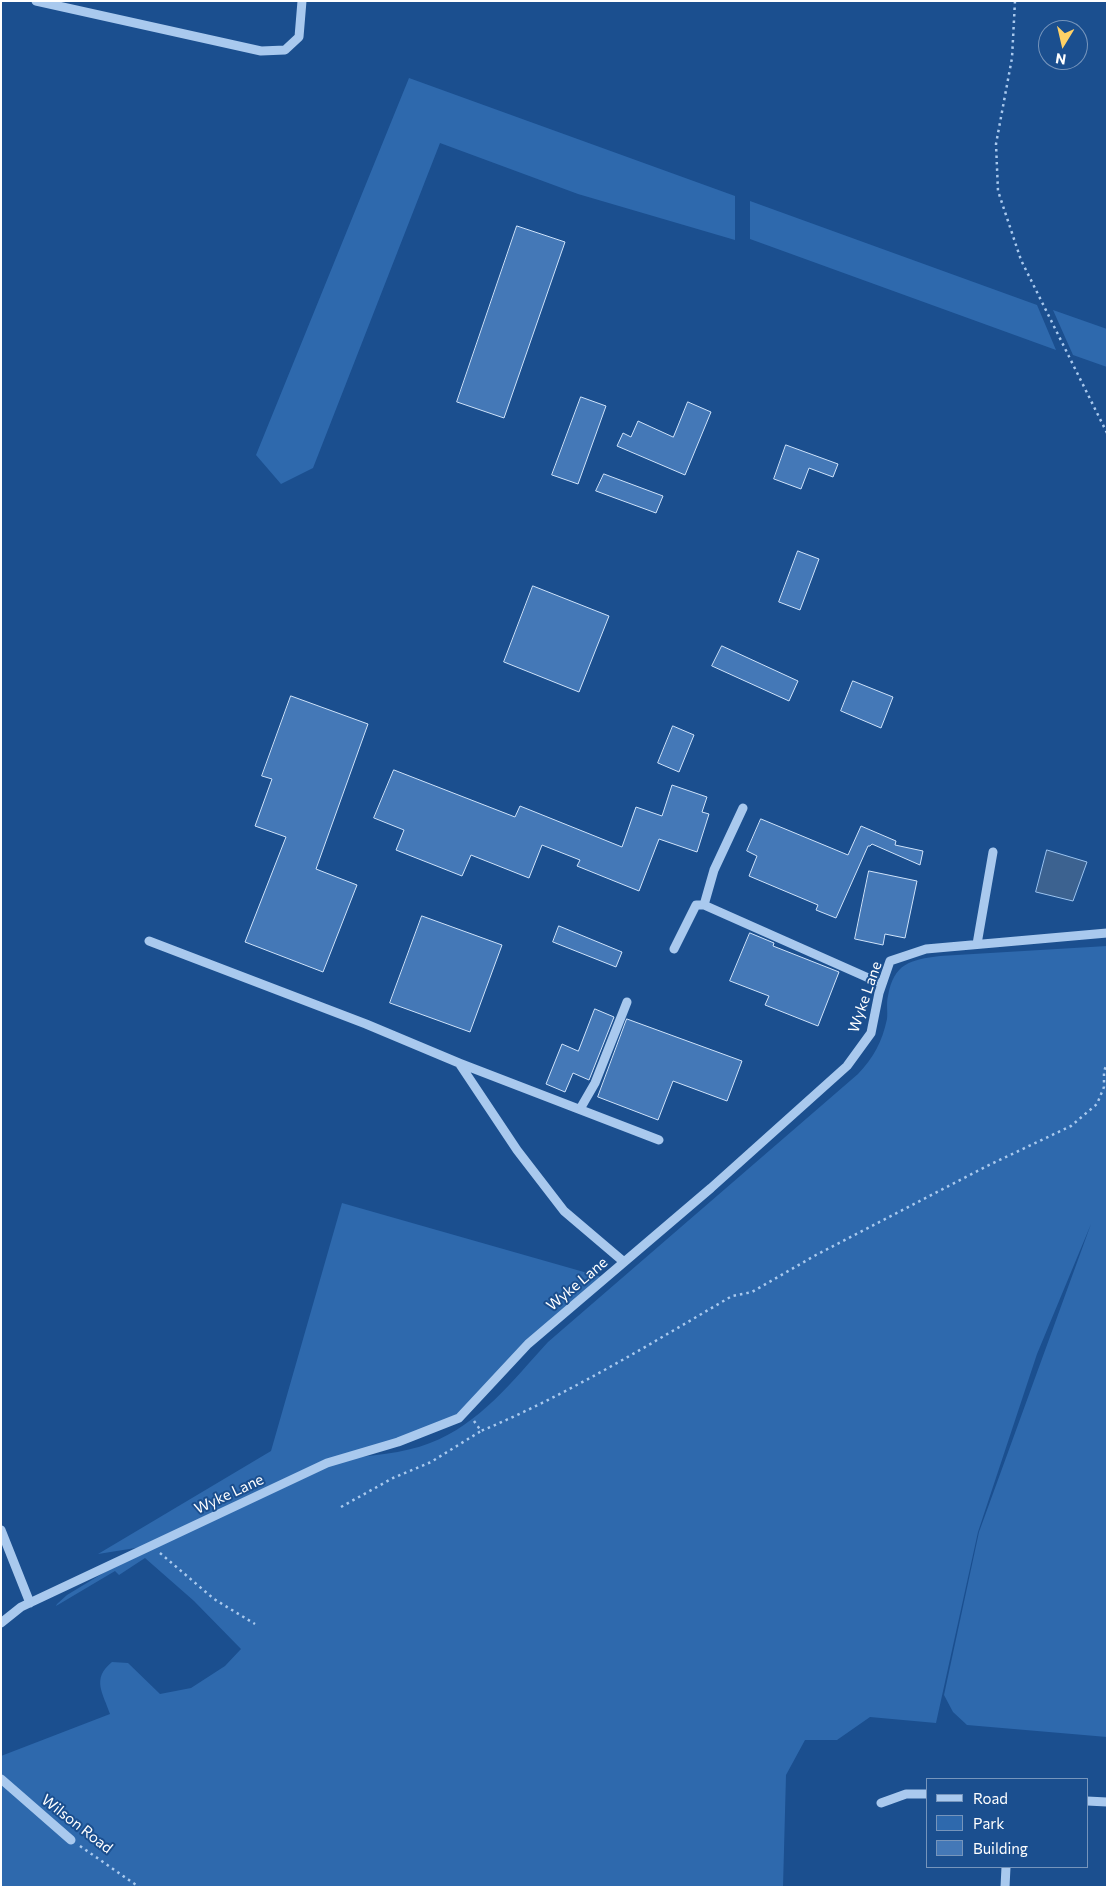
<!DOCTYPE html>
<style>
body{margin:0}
#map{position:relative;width:1108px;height:1888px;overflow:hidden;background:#1b4f8f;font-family:Commissioner,sans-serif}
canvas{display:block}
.frame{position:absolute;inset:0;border:2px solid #fff;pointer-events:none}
.legend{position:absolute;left:926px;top:1778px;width:162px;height:90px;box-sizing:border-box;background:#1b4f8f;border:1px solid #7695bc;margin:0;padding:6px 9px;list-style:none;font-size:15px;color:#fff}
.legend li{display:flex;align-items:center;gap:10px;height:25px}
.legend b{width:25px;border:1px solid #7695bc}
.north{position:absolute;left:1038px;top:20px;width:50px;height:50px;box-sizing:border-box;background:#1b4f8f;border:1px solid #7695bc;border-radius:50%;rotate:189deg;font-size:14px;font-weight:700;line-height:20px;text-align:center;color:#fff}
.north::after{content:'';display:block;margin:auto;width:18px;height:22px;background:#ffd166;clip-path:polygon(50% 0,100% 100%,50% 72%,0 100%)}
</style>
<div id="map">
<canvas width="1108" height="1888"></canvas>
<div class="frame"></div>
<ul class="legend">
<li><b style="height:6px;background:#a9c9ee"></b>Road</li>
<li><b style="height:14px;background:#2e69ad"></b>Park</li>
<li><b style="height:14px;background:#4478b7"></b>Building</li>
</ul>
<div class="north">N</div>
</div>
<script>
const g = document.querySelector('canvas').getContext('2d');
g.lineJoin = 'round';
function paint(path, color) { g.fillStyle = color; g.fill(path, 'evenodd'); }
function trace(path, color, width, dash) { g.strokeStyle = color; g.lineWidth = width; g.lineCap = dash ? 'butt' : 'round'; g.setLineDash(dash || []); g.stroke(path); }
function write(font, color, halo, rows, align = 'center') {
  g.font = font + ' Commissioner,sans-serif'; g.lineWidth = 4; g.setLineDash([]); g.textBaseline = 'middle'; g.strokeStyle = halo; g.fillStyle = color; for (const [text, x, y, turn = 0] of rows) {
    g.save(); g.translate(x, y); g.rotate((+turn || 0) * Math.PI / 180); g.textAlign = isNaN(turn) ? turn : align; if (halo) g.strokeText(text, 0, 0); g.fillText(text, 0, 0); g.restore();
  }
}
paint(new Path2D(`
 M409,78L735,196V240L578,194L440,143L313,468L281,484L256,455Z
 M750,201L1037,305L1056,350L750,239Z
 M1053,310L1107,329V367L1073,355Z
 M1107,946V1737L967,1725L953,1712L944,1695L979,1532L1091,1224L1037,1354L978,1532L936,1723L870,1717L837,1740H805L786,1775L783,1887H1V1756L110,1714C103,1693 91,1679 112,1662L128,1663L160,1694L191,1688L225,1666L241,1649L194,1601L145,1558L119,1575L115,1571L56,1606L57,1604L67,1595L148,1546L98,1554L271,1451L342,1203L605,1278L528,1344L459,1418L340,1460C370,1455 403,1454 430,1443C480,1424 513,1380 548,1342L858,1074C874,1057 882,1042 887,1019C888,1012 886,1004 888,996C894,963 910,960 940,956Z`), '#2e69ad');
const water = new Path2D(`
 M1047,850L1087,862L1073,901L1036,892Z`);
paint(water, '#3c6290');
trace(water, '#9cc4f0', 1);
const building = new Path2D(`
 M517,226L565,242L504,418L457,402Z
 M581,397L606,406L578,484L552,475Z
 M688,402L711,412L685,475L617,446L623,433L631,437L638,421L673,437Z
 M786,445L838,464L833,477L809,468L801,489L774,479Z
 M604,474L663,496L656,513L596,491Z
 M798,551L819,559L800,610L779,602Z
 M533,586L609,616L579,692L504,662Z
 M722,646L798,681L789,701L712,666Z
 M853,681L893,697L881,728L841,711Z
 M291,696L368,724L316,869L357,885L323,972L245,942L286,837L255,826L272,779L262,776Z
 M673,726L694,735L679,772L658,763Z
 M394,770L515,817L520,806L622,847L636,807L662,816L672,785L707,797L702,812L709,814L697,852L659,839L639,891L577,866L580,860L542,845L529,878L471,855L462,876L396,850L404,830L374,818Z
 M761,819L848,855L861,826L896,841L895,845L923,851L920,865L872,844L870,846H868L836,918L816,910L818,905L749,876L757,856L747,851Z
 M869,871L917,881L905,938L885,934L883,945L855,939Z
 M422,916L502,945L470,1032L390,1003Z
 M559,926L622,952L616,967L553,942Z
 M750,933L774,943L773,946L839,972L818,1026L765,1005L769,996L730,981Z
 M595,1009L614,1017L589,1080L573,1073L565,1092L546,1084L562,1044L578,1051Z
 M627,1019L742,1061L727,1101L673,1081L658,1120L598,1097Z`);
paint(building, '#4478b7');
trace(building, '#cfe3fa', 1);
trace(new Path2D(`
 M1015,1L1012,58L996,144L998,191L1021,260L1107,433
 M474,1421L481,1431C569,1394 650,1344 732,1296L752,1292L816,1255L987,1166L1071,1126L1097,1104L1104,1087V1071L1107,1064
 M341,1507L393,1478L431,1462L481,1431
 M160,1553L214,1599L255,1624
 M80,1846L139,1887`), '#a9c9ee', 2.5, [2.5, 4]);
trace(new Path2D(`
 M36,1L261,51L285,50L299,37L302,1
 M704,905L714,870L743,808
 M149,941L366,1024L459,1063L517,1150L564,1211L624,1262
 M977,944L993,852
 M674,949L696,905H704L882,984
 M459,1063L659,1140
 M580,1109L595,1083L627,1002
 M1,1530L30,1603
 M1,1623L21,1607L327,1463L398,1442L459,1418L528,1344L711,1188L847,1066L871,1033L879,993L890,961L926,949L1107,933
 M1,1779L71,1840
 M1087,1801L1107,1802
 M881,1803L906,1794H927
 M1005,1887L1006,1867`), '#a9c9ee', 9);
write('15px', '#fff', '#1b4f8f', [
 ["Wyke Lane",865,997,-71],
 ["Wyke Lane",577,1284,-40],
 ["Wyke Lane",229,1494,-25],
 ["Wilson Road",77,1824,38]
]);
</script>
